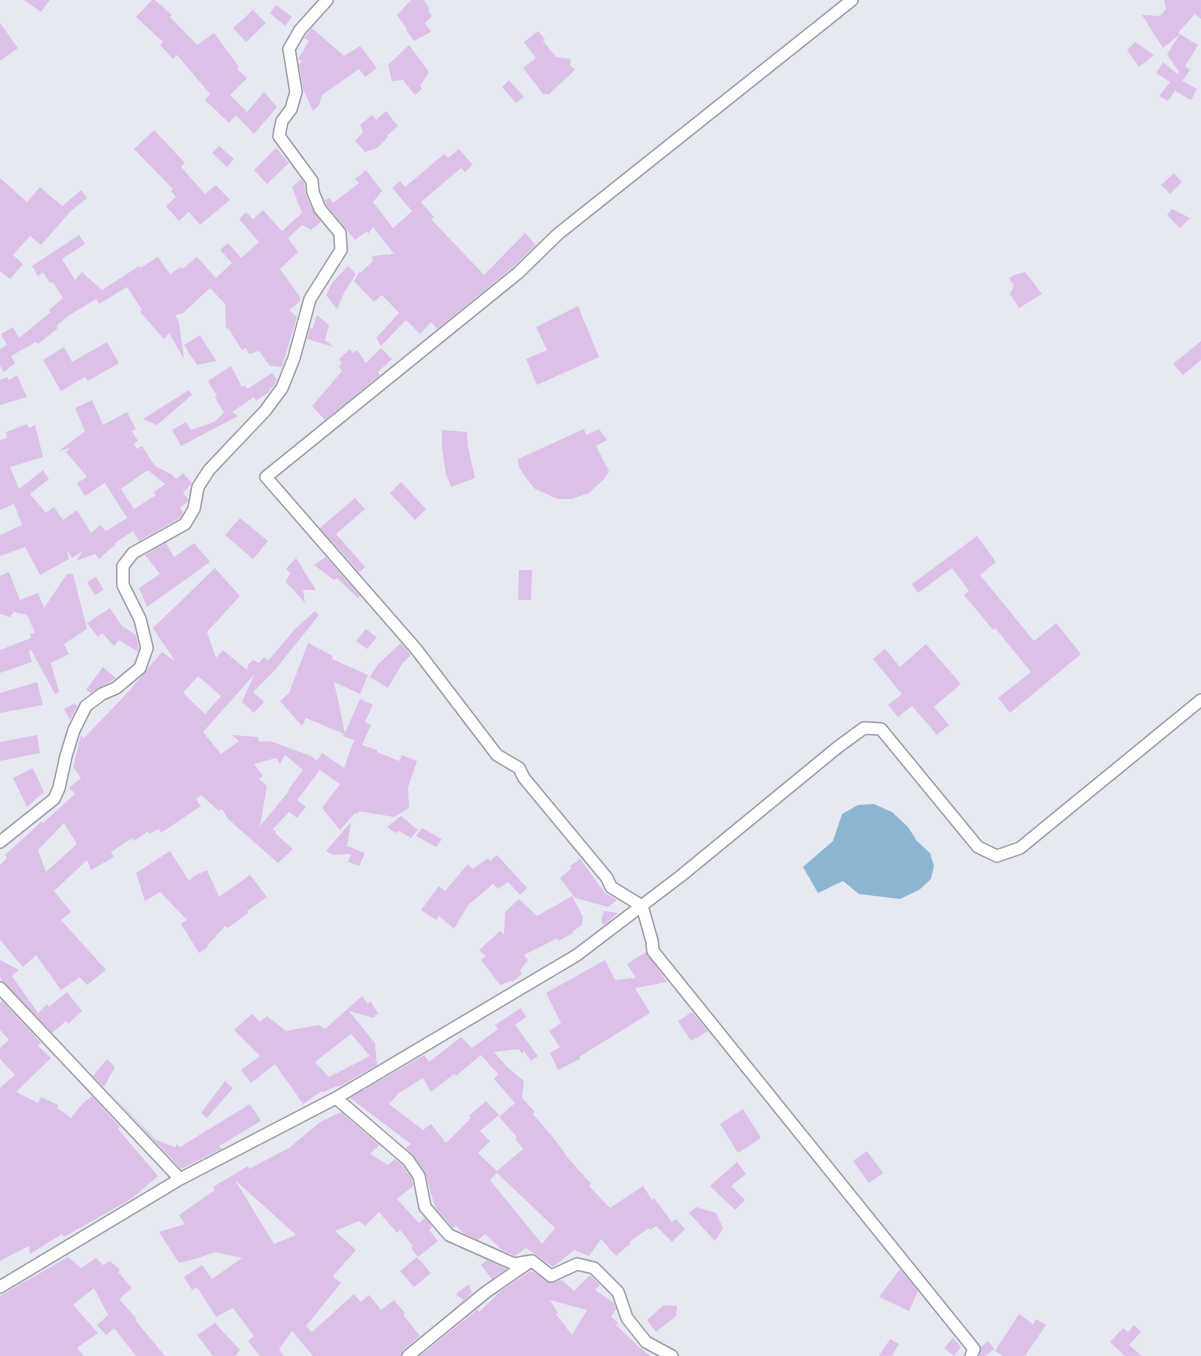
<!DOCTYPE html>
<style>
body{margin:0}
canvas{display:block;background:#e7e9f2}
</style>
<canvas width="1201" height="1356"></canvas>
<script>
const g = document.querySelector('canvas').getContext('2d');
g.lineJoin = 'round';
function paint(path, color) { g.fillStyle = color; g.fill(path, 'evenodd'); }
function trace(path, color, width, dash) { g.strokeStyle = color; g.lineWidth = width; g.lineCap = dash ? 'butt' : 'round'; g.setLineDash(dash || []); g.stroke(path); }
paint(new Path2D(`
 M874,804L892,812L908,827L917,841L930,853L934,866L931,879L919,890L900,899L859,894L843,881L818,893L803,867L833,841L842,814L858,805Z`), '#8cb5d2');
paint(new Path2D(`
 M24,0H50L41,12Z
 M152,0H155L172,15L170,17L197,45L214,33L239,67L237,69L247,78L230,95L247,112L264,92L277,107L254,134L236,115L229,123L205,100L210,94L177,55L173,59L160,45L163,42L136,17Z
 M411,0H424L430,10L428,11L432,16L425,23L431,32L414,41L406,30L407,29L397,15Z
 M1164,0H1201V19L1195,14L1178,33L1198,45L1185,66L1190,70L1182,81L1197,89L1191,100L1175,91L1168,101L1159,96L1170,82L1156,73L1163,62L1177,74L1179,72L1167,54L1180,34L1163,48L1142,15L1160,16L1166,9Z
 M276,5L292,17L285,26L270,13Z
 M253,10L266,23L246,42L233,28Z
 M0,23L18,48L0,61Z
 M312,28L344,56L360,46L377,68L365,77L359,69L322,95L319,105L313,111L303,89L299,64L302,61L298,59L309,41L304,38Z
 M538,31L545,39L543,41L556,57L571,59L570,65L575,70L548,95L546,93L544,95L523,68L536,58L524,42Z
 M1135,42L1154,55L1139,67L1127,50Z
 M409,45L429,72L420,86L422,89L415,95L403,80L392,81L388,65Z
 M509,80L524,97L516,103L502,87Z
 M386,111L398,126L387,136L388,137L377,148L365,152L355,141L363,132L360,125L372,115L376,120Z
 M154,130L185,163L181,167L205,194L216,185L230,200L200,225L189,212L179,221L166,206L176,197L171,191L173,189L134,149Z
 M219,146L234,159L227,167L212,153Z
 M276,148L289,163L267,184L254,170Z
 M459,149L473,165L465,172L461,168L421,202L434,217L431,219L484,275L525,233L536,245L513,267L437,329L431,322L420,334L406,320L381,346L376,338L399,313L382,295L374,302L354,281L359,272L360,273L373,261L372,256L394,254L373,227L368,234L367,231L355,240L326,205L325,200L330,198L333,203L359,183L355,179L366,170L382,191L373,202L393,228L412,211L392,188L400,181L405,187L444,154L448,158Z
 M1174,173L1182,182L1170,194L1161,185Z
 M0,178L27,202L40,187L62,206L81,190L87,198L70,212L41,245L30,236L13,255L23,264L10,279L0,271Z
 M301,179L304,183L306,195L311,207L321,222L311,230L302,225L288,238L298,252L280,269L300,297V301L289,310L297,317L282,367L270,366L259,351L249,354L246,348L242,350L228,328L226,329L225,304L210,288L183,313L175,315L179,322L184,359L169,333L164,339L140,312L142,310L127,287L99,304L96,299L68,316L56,326L58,328L38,344L36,342L11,356L15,363L4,372L0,366V349L7,345L1,334L13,327L19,338L51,312L49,310L63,298L53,282L50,283L43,272L38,276L32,266L79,235L85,244L62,259L75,280L82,272L102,290L139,266L140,268L158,257L170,274L181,267L182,269L197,257L216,278L232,263L220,250L228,243L241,258L259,242L239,219L246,212L253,219L263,210L282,231L302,213L292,187Z
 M1172,209L1190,218L1180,228L1167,215Z
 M348,266L356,274L344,293L337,309L326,295L332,283Z
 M1025,272L1042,294L1019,308L1010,294L1014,286L1009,278L1014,275Z
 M578,306L599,357L537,385L526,359L547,350L536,327Z
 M317,315L329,325L325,340L334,347L307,339L310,327L312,329Z
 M200,335L216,361L197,365L184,345Z
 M1201,341V360L1183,375L1173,364Z
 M107,342L119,363L88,381L85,377L61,391L43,360L64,347L72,362Z
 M381,348L392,359L378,372L380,375L325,420L312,406L342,371L339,367L342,363L339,359L350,349L353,353L357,350L366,363Z
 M231,366L242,387L245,385L247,389L272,373L277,380L274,386L270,389L269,392L256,401L254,397L232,412L238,416L181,446L172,430L186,422L191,430L214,422L224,413L215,397L217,396L208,381Z
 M17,375L27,397L0,405V380L7,377L9,380Z
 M189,390L192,395L157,425L143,419Z
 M92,400L103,425L127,412L136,429L132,431L138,441L134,444L137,449L142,446L155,466L171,474L176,479L183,473L192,483L183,493L188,499V501L180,508L183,512L180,518L139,541L133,531L115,543L116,544L99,559L95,554L76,561L83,551L72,558L67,550L69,559L40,575L25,547L0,556V535L22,525L14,504L0,510V440L7,438L6,432L27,424L29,428L35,425L43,457L10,467L19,489L43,470L49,479L30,494L46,513L54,507L63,520L77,510L91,533L100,525L106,531L127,518L105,483L85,496L77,483L87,477L66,452L70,448L59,451L85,431L75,408ZM146,471H149L165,484L154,492L156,495L134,509L121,489Z
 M584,429L586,435L599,429L607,440L596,446L609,471L605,478L589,493L572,499H558L535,489L526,478L519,467L518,459Z
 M442,430L467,432L468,447L475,478L451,487L446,474L442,448Z
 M401,482L426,509L415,520L390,493Z
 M355,498L365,509L336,534L365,567L359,572L320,528Z
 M240,518L268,541L253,559L225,535Z
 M977,536L996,562L980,575L1034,641L1056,623L1081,654L1010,713L998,698L1031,672L995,628L993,630L964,595L969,591L952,568L918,593L912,584Z
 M166,543L174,557L194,543L210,562L147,607L139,588L160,574L145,555Z
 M326,557L360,596L358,598L337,578L334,580L314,565Z
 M296,558L316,590H303L305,603L286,582L290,573L286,569Z
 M215,568L240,596L207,632L216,658L223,650L247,670L248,665L253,660L259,663L264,657L268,661L295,629L315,611L319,615L275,670L253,692L264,702L254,713L242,702L254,675L203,732L221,754L239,741L232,735L258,737L259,742L270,741L311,756L317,761L322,753L344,768L354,740L343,736L344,734L306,718L302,726L280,701L289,693L308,643L333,656L332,659L368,675L360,694L334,682L345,733L360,699L373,705L365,722L371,725L362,745L377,750V752L399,761L402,755L417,761L408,787L409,808L394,817L359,811L357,814L355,813L340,830L322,808L340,784L320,770L297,800L306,807L297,818L289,812L273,829L276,832L275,833L293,849L278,863L228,819L222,809L219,811L201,795L196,799L201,806L161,833L159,829L149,834L148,831L134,841L132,838L111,852L114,857L91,870L87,860L54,891L71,912L61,920L106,970L87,985L80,977L61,990L36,955L23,967L0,940V865L7,858L5,855L41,822L43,823L75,794L69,788L81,778L73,767L81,735L84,738L130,690L162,652L175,661L153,628ZM198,676L221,696L205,714L183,693ZM285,755L303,770L288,790L289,791L260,826L267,786L259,779L263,776L254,764L276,758L280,764ZM64,823L77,844L46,872L38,850Z
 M519,570H532L531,600H518Z
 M9,572L20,600L38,593L44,608L67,574H73L87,629L64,644L69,654L51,663L59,692L55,694L31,650L29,651L32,662L0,673V650L31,638L30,634L35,633L27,615L14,612L10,617L0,614V576Z
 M96,577L104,590L95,595L87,582Z
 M110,608L122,626L136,635L139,648L138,652L119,640L114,646L102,633L98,637L87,623Z
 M366,629L377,637L367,649L356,641Z
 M401,643L411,655L402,664L388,688L370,677L378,664Z
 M926,644L961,684L934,707L949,725L937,735L912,706L898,717L888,705L902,694L873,659L885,649L900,667Z
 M103,667L116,678L91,693L86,690Z
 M37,682L43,705L0,713V693Z
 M75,703L77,707L70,720L64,709Z
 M37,735L40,753L0,761V742Z
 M33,768L44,792L27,807L13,778Z
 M401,816L418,830L411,838L399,831L395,833L387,827Z
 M351,822L347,846L365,853L359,866L348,862L351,854L333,855L326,851Z
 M422,828L442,839L436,847L416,836Z
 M170,851L189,881L194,876L207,870L219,897L250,875L267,897L247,911L248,913L228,928L225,926L207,946L208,947L199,953L181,924L187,920L160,892L145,901L136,873Z
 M497,855L527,888L520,895L508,882L498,889L493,884L468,905L454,929L439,916L436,920L421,910L439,886L445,891L468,864L473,869L488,858L490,861Z
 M580,859L605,893L617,900L608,907L575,898L560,878L572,868L570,866Z
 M572,896L583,917L582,925L572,932L573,933L558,941V938L524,955L528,960L520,970L522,974L512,982L511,981L500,985L481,960L486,956L479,950L500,931L504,934L505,912L519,899L537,916Z
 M604,911L618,913L604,925L601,921Z
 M646,952L667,982L635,988L650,1013L579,1057L580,1059L558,1070L550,1053L560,1047L549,1031L561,1023L546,993L605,960L615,980L636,978L627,964Z
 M0,960L19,970L12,976L38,1013L47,1004L49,1007L67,992L82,1011L68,1024L66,1021L52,1033L2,981L0,977Z
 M362,996L368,1004L370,1001L378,1013L373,1018L349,1011L375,1043L377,1065L339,1087L338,1086L323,1092L322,1091L303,1104L275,1064L251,1083L241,1070L260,1056L234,1030L252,1014L260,1022L267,1016L286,1031L319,1025L325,1029ZM351,1034L370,1056L329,1077L315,1062Z
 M2,1001L41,1043L38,1046L51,1058L16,1092L38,1103L41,1097L58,1105L57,1108L71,1118L83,1103L92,1096L120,1127L118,1129L158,1176L131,1199L64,1237L62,1234L30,1254L29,1246L0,1261V1088L15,1075L0,1059V1048L9,1040L0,1030V1003Z
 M521,1008L526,1017L515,1025L538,1056L531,1061L524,1051L522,1054L519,1049L494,1052L506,1066L524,1081L522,1098L535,1112L533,1114L556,1141L568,1158L591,1184L589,1186L610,1208L643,1186L652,1200L654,1198L672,1222L676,1219L685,1229L672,1242L656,1226L650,1230L649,1228L629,1242L631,1243L616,1256L601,1239L589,1256L574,1250L553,1267L526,1248L515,1256L500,1249H501L485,1234L478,1240L463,1233L456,1226L453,1228L435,1207L425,1172L414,1156L406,1148L411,1144L350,1098L424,1055L429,1062L461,1037L472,1048L498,1029L495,1025ZM481,1055L498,1074L494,1079L515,1103L499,1117L517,1137L515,1139L523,1149L497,1171L478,1153L490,1141L480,1131L499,1115L486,1101L469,1116L471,1118L446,1143L431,1124L423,1130L389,1104L399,1093L423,1078L431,1092L454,1074L456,1076ZM497,1173L555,1228L542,1244L490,1180Z
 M692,1012L708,1031L691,1041L678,1021Z
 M107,1059L115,1067L104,1087L93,1076Z
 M225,1081L233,1088L207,1118L201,1113Z
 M107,1090L156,1140L175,1147L177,1144L180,1147L250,1104L261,1121L219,1146L222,1149L181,1169Z
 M743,1109L761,1138L738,1153L720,1124Z
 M341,1112L379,1145L370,1154L388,1165L395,1159L402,1165L412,1179L413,1186L397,1199L419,1223L425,1218L432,1227L429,1230L438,1241L418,1257L411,1248L413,1246L400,1230L397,1233L379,1212L365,1226L359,1221L335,1231L356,1250L333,1276L341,1283L306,1326L312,1332L354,1294L361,1302L369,1295L381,1310L394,1300L405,1313L403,1315L420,1336L403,1350L401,1356H313L292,1331L279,1349L284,1356H260L248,1341L254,1336L233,1308L216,1317L197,1287L192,1290L184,1277L202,1265L212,1279L242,1258L215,1252L198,1258L179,1263L159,1232L185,1224L179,1215L215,1190L213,1187L248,1166L249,1169L289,1148L320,1122ZM235,1180L296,1235L274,1244Z
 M867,1151L883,1173L869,1183L853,1161Z
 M737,1162L746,1174L731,1186L745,1200L735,1210L710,1186Z
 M696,1207L716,1213L723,1228L715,1241L689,1213Z
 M68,1257L81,1268L96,1258L103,1265L110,1261L120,1270L118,1272L132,1288L119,1299L137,1319L135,1320L165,1356H136L114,1328L106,1335L97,1325L108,1315L94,1288L73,1305L98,1333L77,1348L84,1356H0V1296Z
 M417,1257L431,1273L414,1287L400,1271Z
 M487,1260L506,1269L492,1279L481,1265Z
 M900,1269L918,1291L909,1311L879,1297Z
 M530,1271L535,1273L550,1283L560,1280L563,1281L574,1291L590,1275L600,1285L595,1290L614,1303L616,1309L611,1317L618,1323L616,1325L638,1346L650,1356H420L478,1309L479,1312L501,1291ZM550,1300L587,1310L572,1335L556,1314L558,1313Z
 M469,1284L472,1293L453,1310L463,1300L456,1294Z
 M664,1305L677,1306L676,1316L656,1332L647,1320Z
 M1019,1314L1033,1324L1036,1319L1046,1325L1025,1356H1003L995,1351Z
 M215,1323L240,1350L235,1356H213L197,1335Z
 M1134,1325L1141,1332L1129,1345L1142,1356H1125L1110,1342L1123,1328L1128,1332Z
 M953,1338L961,1347L954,1356L944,1348Z
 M890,1339L899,1344L892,1356H879Z
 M988,1341L994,1349L985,1356H979L981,1347Z`), '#dcc0e8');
const minor = new Path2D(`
 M852,0L558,234L518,273L266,477L416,649L497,755L519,768L524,778L607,878L611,887L642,906L652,941L653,951L974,1349L971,1356
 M0,842L54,799L59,788L66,756L74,730L86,706L102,694L116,688L140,668L147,648L140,619L123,585V566L133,553L185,524L194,509L198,487L209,470L265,411L282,388L294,358L310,299L341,250L340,233L320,209L313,192L312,181L279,136L282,121L291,109L296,92L289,49L300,30L327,0
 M0,988L180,1179
 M336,1098L408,1160L419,1176L425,1207L449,1235L514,1264L532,1261L551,1276L577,1264L594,1268L618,1292L627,1318L646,1342L672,1356
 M0,1287L180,1179L336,1098L577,955L682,875L838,747L864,728L881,729L978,847L997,856L1020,848L1201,700
 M408,1356L486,1292L528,1263`);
trace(minor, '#9d9fa7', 14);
trace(minor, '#fff', 11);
</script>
